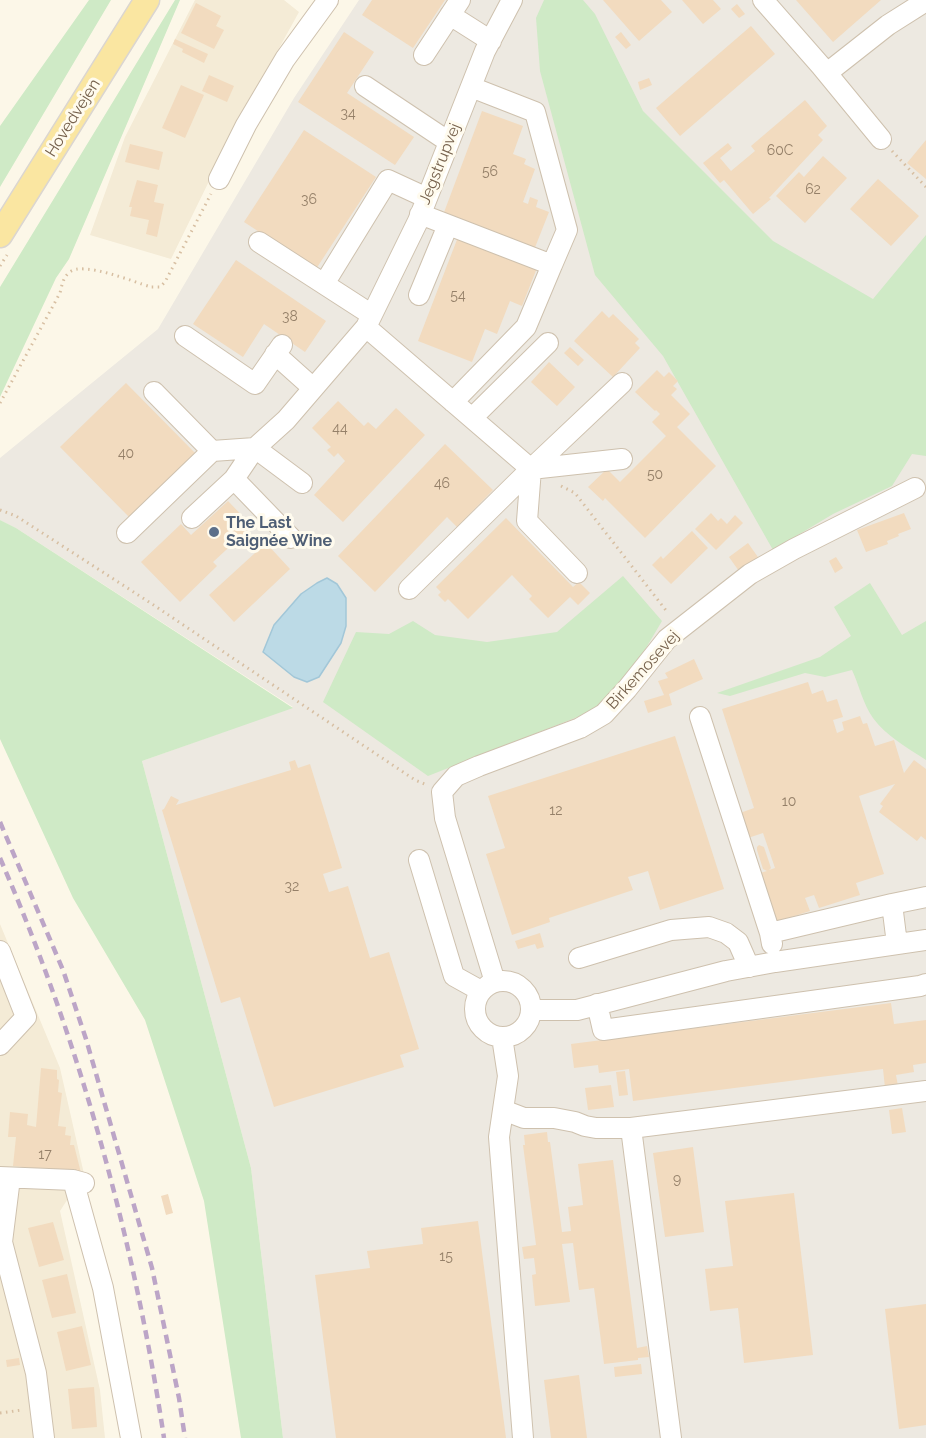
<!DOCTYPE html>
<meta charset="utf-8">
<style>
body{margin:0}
canvas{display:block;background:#fcf7e8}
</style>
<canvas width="926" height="1438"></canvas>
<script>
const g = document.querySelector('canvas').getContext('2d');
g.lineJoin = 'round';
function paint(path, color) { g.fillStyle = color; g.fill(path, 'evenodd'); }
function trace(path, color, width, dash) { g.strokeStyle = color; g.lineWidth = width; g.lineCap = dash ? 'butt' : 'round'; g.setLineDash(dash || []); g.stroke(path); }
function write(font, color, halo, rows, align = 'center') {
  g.font = font + ' Raleway,sans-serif'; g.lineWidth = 6; g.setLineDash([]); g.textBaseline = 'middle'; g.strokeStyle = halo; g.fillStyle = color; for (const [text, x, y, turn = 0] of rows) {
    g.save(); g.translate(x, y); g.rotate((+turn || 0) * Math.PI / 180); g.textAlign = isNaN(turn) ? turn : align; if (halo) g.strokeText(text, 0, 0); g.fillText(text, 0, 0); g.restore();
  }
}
paint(new Path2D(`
 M195,0H284L299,12L236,126L171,259L90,235L125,137Z
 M0,924L60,1068L84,1174L60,1211L100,1390L105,1438H0Z`), '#f4ebd6');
paint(new Path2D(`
 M359,0H926V1438H283L251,1168L142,761L293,707L16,528L0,520V458L158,329L294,98Z`), '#ede9e1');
paint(new Path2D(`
 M89,0H111L0,187V126Z
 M175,0H180L69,259L56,278L0,397V287Z
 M544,0H583L595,14L643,111L773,241L873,299L926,235V456L912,454L892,486L833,514L773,550L663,356L595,275L540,71L536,18Z
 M0,520L16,528L293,708L142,761L251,1168L283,1438H241L204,1201L145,1020L73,898L0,739Z
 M623,576L662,621L643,653L612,697L585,714L428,776L323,702L356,632L389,634L413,621L435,635L487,642L557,632Z
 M870,583L902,635L926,621V760C908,748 886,736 873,718C863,704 859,685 852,670L825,677L805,673L730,696L717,693L820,657L851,636L834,607Z`), '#cfeac6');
const water = new Path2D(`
 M327,578L337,584L346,598V626L341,643L319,677L307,682L294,677L263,652L274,625L301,594L317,583Z`);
paint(water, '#bcdae6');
trace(water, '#a2c7d8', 1.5);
paint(new Path2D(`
 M372,0H445L413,48L362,15Z
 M603,0H661L672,12L639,41Z
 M682,0H713L721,9L703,24Z
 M796,0H881L833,42Z
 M196,3L221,16L216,26L224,30L214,49L181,33Z
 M737,4L745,14L739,18L731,9Z
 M751,26L775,54L680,136L656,108Z
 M344,32L374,52L347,93L414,137L395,165L298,102Z
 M621,32L631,45L626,49L615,37Z
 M175,39L208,54L204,63L182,52L183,49L173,44Z
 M209,75L234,86L227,102L202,91Z
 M649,78L652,85L640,90L638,82Z
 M181,85L204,95L185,138L162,128Z
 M805,100L827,126L818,135L823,140L769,198L771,199L753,214L724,180L720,183L703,163L728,143L732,148L720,158L731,171L755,151L751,146Z
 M482,111L523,126L513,154L526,159L524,164L535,169L523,202L528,204L530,197L538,200L536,207L549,212L534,250L443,215Z
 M304,130L376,177L316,269L244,222Z
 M926,140V179L907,163Z
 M130,144L163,152L159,170L125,162Z
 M823,156L847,178L805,223L776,196L799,172L804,177Z
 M878,179L919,216L891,246L850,209Z
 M137,180L158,185L154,202L164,204L157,237L146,234L149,220L130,216L132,207H129Z
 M458,237L537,268L522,306L510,301L497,334L485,329L472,362L418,341Z
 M236,260L326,321L305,352L264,324L243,357L193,324Z
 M602,311L609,318L613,314L639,339L635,343L640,348L613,377L574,341Z
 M570,347L584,360L578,366L564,353Z
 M549,362L575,387L557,406L531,382Z
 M657,370L664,377L669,372L678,381L673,386L677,389L671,395L690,414L677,427L716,466L645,538L605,498L603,501L588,487L607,469L620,482L666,436L652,422L660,414L656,410L655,411L635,392Z
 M126,383L195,453L129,517L60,447Z
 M338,401L364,426L368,422L376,429L396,408L425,435L343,522L314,495L345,461L338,453L334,457L327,450L331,447L312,428Z
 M445,444L493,490L457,527L447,517L375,592L338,556Z
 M228,501L252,526L213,562L217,566L180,602L141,562L181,524L191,535Z
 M711,513L718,521L721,518L727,524L735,515L743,523L716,550L695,529Z
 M904,513L911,529L898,534L899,536L887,541L888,544L866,552L857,530Z
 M506,518L573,587L579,582L590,593L578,605L570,597L548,618L529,599L532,596L512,575L468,619L448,599L445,602L438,595L441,592L436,587Z
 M692,531L708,548L671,584L652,565L661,556L663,559Z
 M266,543L290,569L234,622L209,595Z
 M748,543L760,560L741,574L729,557Z
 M836,557L843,568L835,573L829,561Z
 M694,659L703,679L669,694L672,705L648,713L644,701L664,695L658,681L668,678L665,673Z
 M808,682L812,694L823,690L827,702L837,699L843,717L833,720L837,733L844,730L842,722L860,716L863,724L867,723L875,746L894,740L904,773L914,760L926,769V840L921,836L917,841L879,812L883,806L880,804L895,784L859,796L884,874L856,883L860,895L819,908L814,895L805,898L810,911L776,922L760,873L767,871L763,869L757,850V847L759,845L764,847L771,868L769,870L775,868L763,833L748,838L740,813L754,808L722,709Z
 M675,736L724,889L660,910L648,871L628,877L633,890L549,918L550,922L512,935L486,854L505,848L488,796Z
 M295,760L298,768L310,764L342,868L323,874L329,892L348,886L370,958L389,952L419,1049L400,1055L404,1067L274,1107L240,997L221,1003L162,810L164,809L171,796L179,800L176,805L291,770L289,762Z
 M540,933L544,947L537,949L535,944L518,949L515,941Z
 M891,1003L894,1024L926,1020V1063L913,1065L914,1072L896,1075L898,1086L885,1088L883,1069L633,1101L629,1069L599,1073L598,1065L574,1068L571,1044Z
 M41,1068L57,1070V1079L59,1080L58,1092L62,1093L58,1126L66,1127L65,1135L71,1136L70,1145H74L81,1173L13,1166L16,1137H8L10,1112L28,1114L27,1125L36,1127Z
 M625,1071L628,1095L619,1096L616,1072Z
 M611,1085L614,1107L588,1110L585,1088Z
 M902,1108L906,1132L892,1134L889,1110Z
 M547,1132L548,1142H550L562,1232L571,1231L568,1207L583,1205L578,1164L613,1160L637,1348L647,1346L649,1357L638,1358V1360L604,1364L594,1288L579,1290L573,1243L562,1244L570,1302L535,1306L532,1275L536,1274L534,1258L524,1259L522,1247L536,1245L523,1145H525L524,1135Z
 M693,1147L704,1232L665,1237L653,1153Z
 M794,1193L813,1355L744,1363L738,1308L710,1311L705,1269L733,1266L725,1201Z
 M168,1194L173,1213L166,1215L161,1196Z
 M478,1221L506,1438H336L315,1275L370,1268L367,1251L423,1244L421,1228Z
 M53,1222L64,1260L39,1267L28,1228Z
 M67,1274L76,1313L52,1318L42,1280Z
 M926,1304V1425L899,1429L885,1309Z
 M82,1326L91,1365L66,1371L57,1332Z
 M19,1358L20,1365L7,1367L6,1360Z
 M641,1364L642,1374L615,1377L614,1367Z
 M579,1375L587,1438H551L544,1380Z
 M94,1387L97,1427L72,1429L68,1389Z`), '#f2dbbf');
const minor = new Path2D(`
 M763,0L821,66L881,139
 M450,15L491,41
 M424,55L460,0
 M827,73L888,25L926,1
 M365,86L449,142
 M471,87L535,112L567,230L552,265
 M219,179L246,125L285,59L328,0
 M420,214L552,265L526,327L453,402
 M259,242L372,315
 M324,284L388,180L427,198
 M419,295L448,225
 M366,327L531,469
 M185,336L255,384L282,345
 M275,354L313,388
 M472,418L548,343
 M212,451L255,448L302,483
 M531,469L527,521L577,573
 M531,469L622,459
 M234,479L255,448L286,420L366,327L418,221L485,51L512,0
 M192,518L234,479L291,538
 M127,533L212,451L154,392
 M409,589L531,469L622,383
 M700,717L770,933
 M419,860L454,976L481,991
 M772,944L770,933L892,904
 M897,944L892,904L926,897
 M0,951L26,1017L0,1045
 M579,958L671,930L709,927L726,933L738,942L749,967
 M475 1009a28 28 0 1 1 56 0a28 28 0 1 1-56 0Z
 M495,982L445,818L442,792L456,776L479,766L580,728L604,714L627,689L667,639L750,574L794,549L915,488
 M597,1004L603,1030L920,986L926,984
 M531,1010H577L726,971L775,962L926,940
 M502,1037L508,1076L499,1137L523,1438
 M503,1110L524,1118H554L575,1122L585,1126L596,1128H631L926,1091
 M631,1128L671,1438
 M0,1177L73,1180L84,1183
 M10,1178L2,1242L36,1373L44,1438
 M73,1180L103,1288L131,1438`);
const major = new Path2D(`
 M0,235L147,0`);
trace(minor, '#cec1ae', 22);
trace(major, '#dbd6d0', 27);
trace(new Path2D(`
 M892,151L926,187
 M0,266L7,255
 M0,403L60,293C62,285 63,277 70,272C83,261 134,282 151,287H160L165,282L211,194
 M561,486L575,493L668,613
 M0,510L16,516L146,600L415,780L427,785
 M0,1413L22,1410`), '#d7bfa2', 3, [1.5, 4.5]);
trace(minor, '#fff', 20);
trace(major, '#fae6a1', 24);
trace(new Path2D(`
 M0,822L63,970L86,1039L152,1268L179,1398L185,1438
 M0,858C80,1042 134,1239 164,1438`), '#bca5c7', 4.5, [9, 6]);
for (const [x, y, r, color] of [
 [214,532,6,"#5c6f8a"]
]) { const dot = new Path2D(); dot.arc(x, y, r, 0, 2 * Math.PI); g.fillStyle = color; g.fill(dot); trace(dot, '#fffbee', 2); }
write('14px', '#958069', null, [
 ["34",348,114],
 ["60C",780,151],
 ["56",490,172],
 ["62",813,190],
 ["36",309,200],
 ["54",458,296],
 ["38",290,317],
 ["44",340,429],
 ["40",126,454],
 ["50",655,475],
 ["46",442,484],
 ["10",789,802],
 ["12",556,811],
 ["32",292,887],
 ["17",45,1155],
 ["9",677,1180],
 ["15",446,1257]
]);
write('16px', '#76614c', '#fffbee', [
 ["Hovedvejen",73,118,-58],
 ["Jegstrupvej",440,164,-68],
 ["Birkemosevej",643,670,-48]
]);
write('bold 16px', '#4e5e75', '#fffbee', [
 ["The Last",226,523],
 ["Saignée Wine",226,541]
], 'left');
</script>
